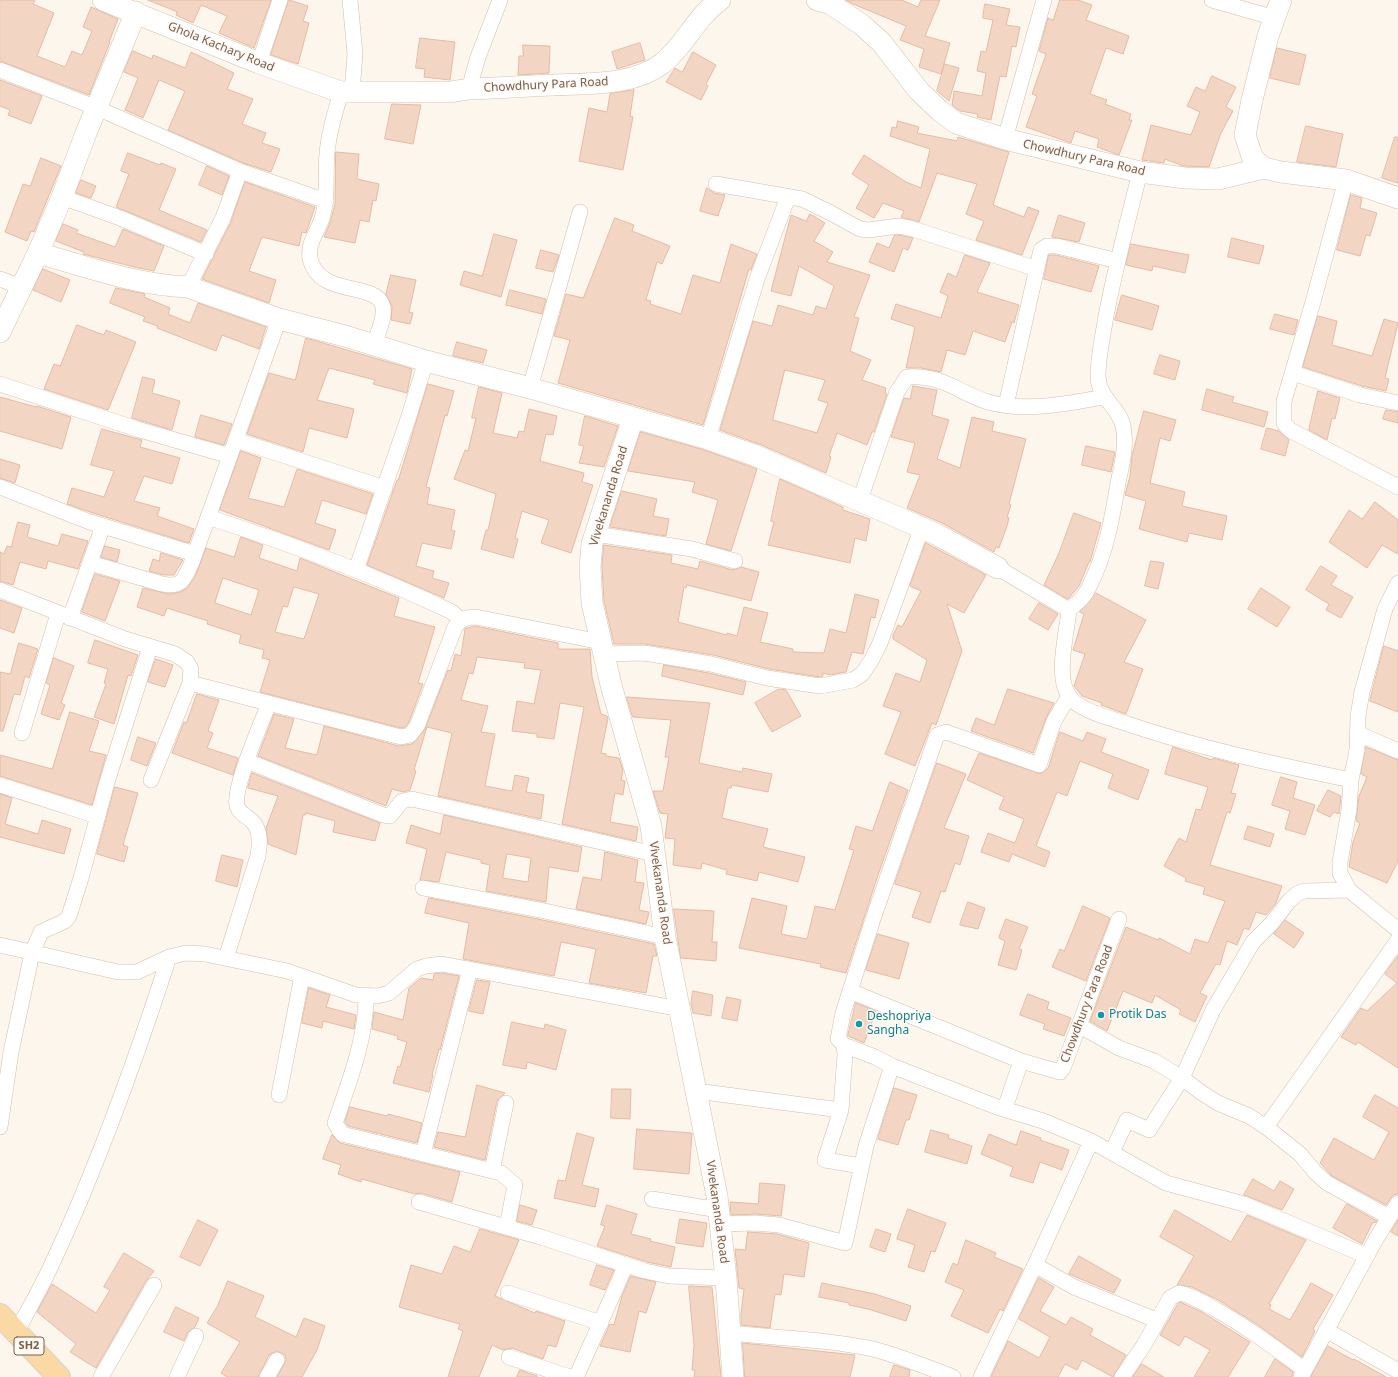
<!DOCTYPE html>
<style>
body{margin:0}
canvas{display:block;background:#fdf6ec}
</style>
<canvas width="1398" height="1377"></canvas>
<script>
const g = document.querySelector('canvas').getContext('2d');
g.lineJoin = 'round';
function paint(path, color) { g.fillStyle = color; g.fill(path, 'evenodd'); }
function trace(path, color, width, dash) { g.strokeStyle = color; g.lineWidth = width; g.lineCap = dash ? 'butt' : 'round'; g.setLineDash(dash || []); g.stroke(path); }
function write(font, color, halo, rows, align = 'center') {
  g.font = font + ' "Noto Sans",sans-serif'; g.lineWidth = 3; g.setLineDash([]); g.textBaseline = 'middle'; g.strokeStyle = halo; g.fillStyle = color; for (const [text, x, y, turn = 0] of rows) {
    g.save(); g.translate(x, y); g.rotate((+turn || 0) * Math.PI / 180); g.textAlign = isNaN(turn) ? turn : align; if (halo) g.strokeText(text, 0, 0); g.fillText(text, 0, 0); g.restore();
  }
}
const building = new Path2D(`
 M0,0H35L33,4L54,13L37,56L65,67L72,51L82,55L92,31L83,27L91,7L118,19L109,42H110L89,95L0,61Z
 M148,0H271L254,48L219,33L227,16L201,5L193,23L176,15L177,12Z
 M289,0L308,6L303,21L309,23L298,64L271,55Z
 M846,0H902L918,7L921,0H940L925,36L950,43L941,74L919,67L924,49L900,40L906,26L853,4Z
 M1060,0H1078L1092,5L1086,20L1129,36L1123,54L1106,48L1090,94L1107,100L1105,104L1131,114L1129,120H1132L1119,155L1097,147L1099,139L1075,131L1071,143L1026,127L1037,96L1032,94L1046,54L1039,51L1048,18L1053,20Z
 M985,4L1010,9L1006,25L1020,27L1016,47L1012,46L1006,77L1000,76L991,120L977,117L978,114L960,111L952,105L954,91L982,96L986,73L977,71L981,51L986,52L993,20L983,18Z
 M420,38L455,42L450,80L424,77L425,69L416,68Z
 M640,43L645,60L617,69L612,52Z
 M523,45L550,46L549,73L518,75L519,56H523Z
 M1277,48L1306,55L1299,85L1270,78Z
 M133,51L152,59L153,55L185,68L191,52L234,73L227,89L253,99L242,124L266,133L262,143L280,149L271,172L243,163L168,130L185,91L159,80L143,118L125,110L138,78L124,72Z
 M693,52L716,65L706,84L708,86L701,100L666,82L675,68L682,72Z
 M945,64L959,68L949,101L937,91Z
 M1212,76L1236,87L1226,107L1233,111L1221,133L1209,167L1183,166L1165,159L1164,163L1142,160L1151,125L1191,135L1200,112L1187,106L1196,87L1205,91Z
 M0,80L42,96L31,124L8,115L10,110L0,106Z
 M634,90L630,116L633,117L623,170L579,161L589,108L607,112L610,94Z
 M392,104L421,105L413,144L385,139Z
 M898,121L919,127L917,133L957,141L958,137L1009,152L993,205L1024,217L1028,207L1039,211L1022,255L976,240L984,221L966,214L977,184L937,173L919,222L901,217L904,211L883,203L874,218L856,208L869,185L852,174L864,155L906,182L921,188L930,149L890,136L892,127L896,128Z
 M1306,126L1343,134L1336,167L1297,162Z
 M1395,137H1398V183L1382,178Z
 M336,152L359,154L357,179L379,184L376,201L373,200L369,222L360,220L355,243L324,237L330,223L335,204Z
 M128,153L160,165L161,163L176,169L159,210L207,230L201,242L116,207L129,174L121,171Z
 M41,158L61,166L34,232L31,231L27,241L5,232L23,184L30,186Z
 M207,166L229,176L222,195L199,185Z
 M81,180L96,186L91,198L76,193Z
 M245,182L315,207L306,233L302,232L299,246L262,237L249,271L276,280L269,303L202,279L231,222Z
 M707,188L714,193L725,195L718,216L700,211Z
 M1351,195L1362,198L1360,208L1377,213L1370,236L1366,235L1360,256L1337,250Z
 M810,214L825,223L814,241L833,252L827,262L870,275L854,317L859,318L850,351L871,360L862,380L886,388L885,393L887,394L874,432H872L867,445L837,433L829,456L831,457L826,473L759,444L720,430L753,321L772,326L778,305L813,315L816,306L826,309L834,286L799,266L791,296L771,291L791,215L806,221ZM785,370L825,380L818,400L828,403L817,433L773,420Z
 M1059,215L1085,223L1079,242L1052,237Z
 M615,218L634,225L632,231L670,246L662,264L657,262L646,300L651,301L650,304L681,314L693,275L720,283L731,244L757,254L751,270L749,269L703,425L558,383L570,340L554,336L566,294L583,298Z
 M63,224L78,230L76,233L115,247L123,229L164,246L154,271L134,267L83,254L84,252L56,241Z
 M494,234L517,240L501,297L460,285L464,271L482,276Z
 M898,235L913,238L908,250L903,248L894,272L869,262L877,243L889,248L894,236Z
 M1232,238L1264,246L1259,264L1228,257Z
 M1131,244L1189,255L1185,273L1153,266L1152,271L1126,265Z
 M541,250L559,255L553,272L536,268Z
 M965,255L990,263L977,292L1019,305L1014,323L1012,322L1005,342L973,331L965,355L947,350L941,372L921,368H906L915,327L891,319L896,304L941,318L948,296L940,292L948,273L956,277Z
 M1049,255H1056L1099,266L1091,292L1044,279Z
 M43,269L70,280L61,302L33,290Z
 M391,275L416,280L409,312L413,313L410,324L391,320L392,306L386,295Z
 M116,288L145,294L144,297L170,308L168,314L190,323L198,303L266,327L259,349L222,335L216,351L157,328L158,326L143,321L145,317L110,303Z
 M510,290L546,299L542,314L506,305Z
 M1122,295L1159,306L1152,330L1115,320Z
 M1275,314L1298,320L1294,335L1270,329Z
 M1318,316L1337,321L1332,345L1372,356L1384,319L1398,323L1385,378L1389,379L1386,391L1362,386L1303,367Z
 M77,325L104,335L106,330L136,342L108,410L44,389L54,364L60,366Z
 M306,338L412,369L407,393L373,384L375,380L329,368L317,400L354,409L347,438L309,428L303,452L247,434L269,373L295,380Z
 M457,342L487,350L483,363L453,356Z
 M1160,355L1180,361L1175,380L1154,374Z
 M143,377L155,380L152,393L180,401L172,430L132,418Z
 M428,384L454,391L447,416L445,415L426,487L430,488L427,504L455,510L451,530L455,531L451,549L422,543L416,566L434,571L432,578L449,583L444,598L367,565L397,480H398Z
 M913,386L937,390L932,415L949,420L937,459L960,468L972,417L994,422L992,431L1026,439L1009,504L1011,505L1007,517L1009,518L1007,526L999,548L996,547L994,552L942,523L907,508L920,475L907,472L915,443L891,437L904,398L910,399Z
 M479,387L502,393L493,433L517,438L519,431L524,432L529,409L557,416L553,435L546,434L540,461L584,473L582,482L593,485L571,553L541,543L549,520L522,511L515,538L518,539L513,558L481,549L486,530H488L496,494L454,479L465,450L468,451L476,418H472Z
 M1207,389L1234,397L1232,402L1268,412L1264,427L1202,410Z
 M1318,391L1340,398L1335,419L1332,418L1327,440L1309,430Z
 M0,397L36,407L37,406L71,417L62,449L0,431Z
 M1386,410L1398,412V423L1383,419Z
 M1144,411L1176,420L1170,441L1160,438L1150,483L1185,492L1182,506L1227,516L1222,540L1189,533L1187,542L1139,529L1146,501L1125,495L1130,476L1132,456Z
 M201,415L232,424L224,445L195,437Z
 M585,416L618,426L604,467L579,463L584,446L579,445Z
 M1267,428L1279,431L1289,440L1285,456L1261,449Z
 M102,429L142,440L140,447L180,458L172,484L144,476L134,501L160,508L157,516L194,529L189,543L93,513L67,504L72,488L104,497L114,471L91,465Z
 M641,432L704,450L757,469L731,551L706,544L718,500L692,492L695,482L628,471Z
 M1086,446L1115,452L1111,472L1082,465Z
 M241,451L261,458L248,498L284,507L297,469L373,494L366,514L322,500L315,523L336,530L329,550L220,510Z
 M0,459L20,465L15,483L0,478Z
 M780,479L843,507V510L870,519L866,541L855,538L850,563L768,545L774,522L771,521Z
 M622,491L657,499L653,516L669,519L666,536L610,527Z
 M1375,502L1398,520V554L1382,545L1367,568L1329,542L1349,510L1362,519Z
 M1074,513L1101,523L1090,562H1089L1079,586L1068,599L1044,585L1059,553Z
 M18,522L30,525L27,537L58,546L62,534L88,541L78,569L48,561L46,569L20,562L13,585L0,581V552L4,554L7,546L11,547Z
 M241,537L263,545L259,558L297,571L300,558L399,598L394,616L435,627L418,683L423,684L409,722L405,727L401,728L260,692L270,660L262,658L264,650L239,643L241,635L207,624L208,621L167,608L164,616L137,607L143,588L169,594L181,592L187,588L195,577L206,548L234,557ZM223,578L259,590L251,615L215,603ZM294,587L319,594L304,639L275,632L283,606L287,607Z
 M926,543L986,575L964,613L947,604L962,651L936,725L932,723L915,766L885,754L901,712L883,706L896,673L920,682L927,660L893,639V635L898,625L902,627L921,591L910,586Z
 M604,545L672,555L671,563L698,569L700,561L733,570L741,567L759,572L751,601L687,585L686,588L684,587L678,622L727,635V633L737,636L744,607L768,613L760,642L793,649V652L824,653L830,629L846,633L855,594L879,600L875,618L871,617L863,654L852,652L846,672L830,675L823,673V676L820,677L769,669L713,655L645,644H614L604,601L602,567Z
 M105,546L120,550L117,562L101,557Z
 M161,553L183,560L174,575H164L149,571L153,559L159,561Z
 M1151,561L1164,563L1158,589L1145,586Z
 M1321,566L1337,576L1331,585L1353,597L1341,618L1326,610L1329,604L1306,590Z
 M95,574L120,581L105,621L82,612Z
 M1261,588L1290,607L1277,627L1248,609Z
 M1096,593L1146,620L1124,662L1143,669L1126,714L1101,705L1102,703L1082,696L1074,686L1085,654L1073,650L1084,614L1080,612Z
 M0,600L22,608L14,633L0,628Z
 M1039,603L1058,614L1048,630L1029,619Z
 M475,626L558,643V649H590L592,677L601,714L607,716L608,718L601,753L606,754V756L619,758L623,770L621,780L625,781L623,795L615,793L610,822L638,827L636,841L562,824L584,707L560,703L554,739L537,737V734L512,731L517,701L534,704L541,670L524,668L525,663L477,657L473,674L469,673L461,700L488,706L481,732L495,734L485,786L512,791L515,775L529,778L526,792L544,795L541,819L438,796L452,733L427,727L414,770L416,771L410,790L403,792L392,789L386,806L258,756L274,714L294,719L285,748L317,755L324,726L399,746L412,744L425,729L448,670L451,671L455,654L461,656L465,629Z
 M95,640L138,655L131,676L128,675L114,724L94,717L106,684L104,683L108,669L88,663Z
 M19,643L38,649L29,678L25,676L20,695L14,694L3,731H0V672L10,674Z
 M1384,646L1398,651V712L1370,701Z
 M54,658L74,666L61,703L65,705L59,720L41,714L50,685L46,683Z
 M156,659L173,665L165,687L148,682Z
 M664,665L709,673L746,682L743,695L662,676Z
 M779,689L786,690L801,716L772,732L755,703Z
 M1008,689L1054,703L1046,718L1033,753L971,731L976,718L994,725Z
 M197,694L219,700L208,731L213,733L207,748L238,758L233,775L172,753L184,722L186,723Z
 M627,697L710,703L699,763L742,772L743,768L772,774L768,792L732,785L731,788H728L722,818L768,829L763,847L805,857L798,882L759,872L757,881L726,874L727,870L702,863L701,869L673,865L675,839L665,838L668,814L660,813L653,791H663L669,757H665L671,720L633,717Z
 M70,712L99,721L89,751L106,755L92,805L0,776V755L52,769Z
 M1060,732L1083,741L1087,732L1106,739L1101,752L1149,770L1138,800L1108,788L1113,774L1080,761L1067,796L1057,792L1036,846L1050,852L1045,867L1012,854L1009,862L981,852L988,833L1015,843L1024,819L999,809L1004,797L967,780L979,753L1041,774L1048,768Z
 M138,737L156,743L147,766L131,760Z
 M1173,747L1212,760L1213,758L1239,765L1231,793L1236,794L1230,813L1227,812L1210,865L1282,886L1276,903L1266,915L1256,912L1249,930L1244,928L1237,945L1227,941L1220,965L1216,964L1200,993L1207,996L1195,1022L1179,1014L1181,1010L1155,995L1152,1003L1123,991L1107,1031L1090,1021L1126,927L1158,940L1159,938L1190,954L1195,939L1208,943L1225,901L1203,894L1205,887L1185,881L1186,878L1164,866L1179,838L1186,842L1196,809L1201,810L1208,787L1165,774Z
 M1366,747L1398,760V861L1387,883L1349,867L1353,842L1360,823L1356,821L1359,796L1367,777L1361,774Z
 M937,763L966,774L944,828L969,836L960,865L955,863L945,892L941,891L930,923L912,917L921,892L895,884Z
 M252,773L380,823L375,841L333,832L335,821L306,813L305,815H303L296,855L268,844L266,828L278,796L248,788Z
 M1281,777L1297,782L1293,798L1315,805L1305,835L1285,829L1290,811L1272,805Z
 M890,782L908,790L877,878L846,973L820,967L821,964L739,948L752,898L787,906L781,934L807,939L815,906L835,910L854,850L849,849L856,826L872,831Z
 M115,787L138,793L123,845L128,847L124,862L97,854Z
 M1328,790L1341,796L1339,814L1334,812L1330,817L1317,811Z
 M0,794L12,798L5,824L38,834L42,820L71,829L64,854L0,837Z
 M444,815L582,847L578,872L549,867L546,902L486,891L490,865L481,863V860L446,852L439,882L420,880L427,849L406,843L411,825L440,834ZM507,854L531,858L528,882L503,878Z
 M1248,826L1274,834L1270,847L1244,839Z
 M605,852L638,860L635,882L644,883L639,910L649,912L646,924L576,909L583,877L601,880Z
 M222,855L243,860L237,887L216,881Z
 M429,898L538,919L654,944L657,956H653L646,993L589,983L596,949L561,942L554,976L463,959L469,923L425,913Z
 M968,902L985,908L978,929L960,925Z
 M1083,906L1110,918L1086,981L1052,967L1060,949L1064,951Z
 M674,909L714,911L712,942H717L716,961L681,958Z
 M1006,919L1028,927L1019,949L1022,950L1016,970L998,965L1005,941L999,938Z
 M1285,920L1304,933L1294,948L1274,934Z
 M878,934L909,943L899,979L866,970Z
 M1398,956V1068L1358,1042L1356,1045L1341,1037L1361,1008L1367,1011L1397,983L1385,974Z
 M442,973L459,976L440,1050L439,1049L432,1075H433L429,1092L393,1083L398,1066L400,1067L407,1042L397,1039L398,1036L372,1029L374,1012L403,1020L409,988L421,978L433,980L434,974Z
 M477,980L490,982L483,1014L469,1011Z
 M309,988L330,995L326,1007L356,1015L354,1029L323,1021L322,1028L302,1023Z
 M693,991L713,995L711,1016L693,1013L691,1004Z
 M1028,994L1049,1002L1047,1009L1071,1018L1064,1036L1043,1029L1045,1024L1020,1015Z
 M727,997L741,1000L737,1021L722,1018Z
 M856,1003L876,1011L864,1043L848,1036Z
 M512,1022L544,1029L545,1024L566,1030L556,1070L527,1062L526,1069L503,1065Z
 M477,1085L505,1093L497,1101L485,1160L434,1147L438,1132L465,1137Z
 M894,1088L917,1095L909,1120H906L898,1145L878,1139Z
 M612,1089H631L630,1119L611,1118Z
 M1375,1095L1398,1108V1194L1393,1195L1386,1205L1332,1176L1320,1163L1334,1138L1374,1160L1389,1132L1363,1117Z
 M350,1107L387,1116L388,1114L422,1123L417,1143L348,1126L345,1122Z
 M637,1129L692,1133L689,1174L634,1169Z
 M931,1130L949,1135L948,1138L972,1146L967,1164L925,1152Z
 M1021,1131L1041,1138L1040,1140L1069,1150L1062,1170L1040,1162L1033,1183L1010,1176L1013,1167L981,1154L989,1134L1016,1145Z
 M577,1133L594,1138L582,1185L599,1189L595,1207L554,1198L558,1180L565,1181Z
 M332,1135L340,1143L460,1172L452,1202L421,1193L415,1194L362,1179L361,1182L338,1174L341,1165L323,1159Z
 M1253,1179L1274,1191L1280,1181L1294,1189L1282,1210L1244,1195Z
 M760,1183L785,1185L781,1216L756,1214L731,1215L730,1202L758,1204Z
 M1347,1204L1377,1221L1375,1223L1373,1222L1362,1244L1333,1228Z
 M520,1205L537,1210L532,1225L517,1221Z
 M607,1205L637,1214L631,1234L651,1239L650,1241L675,1247L671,1267L647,1262L597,1246L605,1226L601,1225Z
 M908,1209L946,1223L935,1252L931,1251L924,1272L908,1267L915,1245L897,1239Z
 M1175,1210L1231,1242L1247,1215L1306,1240L1269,1304L1271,1305L1269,1309L1290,1320L1311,1283L1333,1295L1313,1329L1315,1331L1302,1357L1255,1323L1220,1301L1192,1287L1177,1285L1194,1256L1160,1237Z
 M680,1219L707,1223L703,1247L676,1243Z
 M198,1220L218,1230L200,1266L180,1257Z
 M1398,1220V1236L1391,1232Z
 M480,1229L519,1240L495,1296L535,1313L536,1311L565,1321L556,1347L548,1345L543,1359L512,1348L503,1350L492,1345L479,1377H448L463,1331L458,1329L460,1324L399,1307L411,1265L442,1274L454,1246L470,1252Z
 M876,1229L891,1234L885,1252L870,1247Z
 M748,1232L777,1234L809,1243L804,1277L784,1274L781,1295L775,1294L770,1328L741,1325V1314L744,1289L739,1288L735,1249L745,1250Z
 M966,1240L996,1253L994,1257L1023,1269L1003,1311L1000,1309L988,1333L951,1316L964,1290L945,1282L953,1263L957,1265Z
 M124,1253L154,1271L146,1281L96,1368L70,1352L76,1344L37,1312L52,1284L96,1313L110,1290L104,1287Z
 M1079,1256L1121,1280L1114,1293L1069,1274Z
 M597,1265L614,1270L605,1290L590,1285Z
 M631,1276L656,1282L646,1313L639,1311L630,1352L600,1346L610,1324L614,1325L622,1296Z
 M1039,1278L1054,1287L1040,1311L1066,1325L1071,1317L1093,1329L1090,1335L1126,1355L1113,1377L1082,1360L1077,1370L1065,1364L1058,1377H991L1008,1341L1039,1358L1050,1337L1019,1319Z
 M228,1281L264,1296L255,1317L296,1337L304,1318L325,1326L317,1350L302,1377H277L286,1360L285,1355L277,1351L269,1355L258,1377H227L221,1373L240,1342L207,1323L217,1307Z
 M822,1283L875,1294L911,1306L906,1321L868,1309L849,1305V1303L819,1297Z
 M689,1286L712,1287L721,1377H694L695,1370H692L694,1346Z
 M1180,1302L1202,1312L1250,1342L1228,1377H1194L1210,1350L1185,1336L1179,1346L1160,1335L1177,1305Z
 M176,1307L199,1318L195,1327L188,1332L184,1341L164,1332Z
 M743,1343L855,1355L850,1377H745Z
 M1328,1346L1353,1360L1354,1359L1386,1377H1311Z
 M1275,1359L1293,1372L1292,1377H1265Z
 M1142,1364L1164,1377H1133Z
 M894,1365L910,1370L909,1377H890Z
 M520,1370L537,1376V1377H517Z`);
paint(building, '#f3d5c3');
trace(building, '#e6bba3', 1);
const street = new Path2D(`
 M350,0L355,54L352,92
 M1212,0L1275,18
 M259,63L280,0
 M0,70L97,108L240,171L326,201
 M469,89L478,57L500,0
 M341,92C336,110 330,128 328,145C324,168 329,192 323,215C320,229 307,242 310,258C318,297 374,282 382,304C387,315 377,334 374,345
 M1005,139L1044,0
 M1346,180L1313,302L1284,401V423L1290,430L1398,487
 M716,184L802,199L829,212L860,229L869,230L898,226L910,228L1037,269
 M62,197L120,218L206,254
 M0,279L21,287
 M188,287L223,218L240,171
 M1293,373L1360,395L1398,403
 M0,384L137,429L230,456
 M530,388L580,212
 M1006,405L1041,250L1047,246H1057L1118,261
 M708,439L758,276L788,197
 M236,440L385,488
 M0,487L90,522L195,554
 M860,500L897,392L907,377C945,375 956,392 988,402C1025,412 1067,404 1103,397
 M208,517C291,544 373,574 452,612L461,620
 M595,534L692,549L735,561
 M90,563L162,584C183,588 184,579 192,562L279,319
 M998,568L1069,610C1077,603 1085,597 1089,587C1106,554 1112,519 1118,483C1122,464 1127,445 1123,426C1119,407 1098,398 1098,376C1098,356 1103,336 1106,316C1115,268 1128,220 1140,172
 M356,570L409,416L426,361
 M0,590L125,639L175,654L187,662L191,669L190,683L151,780
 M1069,610C1067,632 1055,677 1069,696C1078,710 1107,717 1122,722C1197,748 1274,764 1351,780L1349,810L1340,862V873L1349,890L1398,930
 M70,618L103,526
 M604,654L644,653L711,664L767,678L820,686L853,680L862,674L871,661L880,643L922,527
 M190,683L401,737L410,735L417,726L455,627C461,619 466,617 476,617L601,642
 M1069,696L1054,721L1039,765L946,732L937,735L874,916L843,1013L838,1039L844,1045L875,1057L892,1066L997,1107L1043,1121L1091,1141L1166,1183L1244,1204L1367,1256
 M22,733L58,614
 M1359,734L1398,751
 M247,761L383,815L390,816L402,801L412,799L654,854
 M1351,780L1357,750L1358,716L1362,692L1385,609L1398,583
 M0,785L97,816
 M423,888L540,910L665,937
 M0,945L118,972H137L169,957L186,953L205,954L287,971L356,995L377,996L389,993L417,969L426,966L442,964L680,1009
 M226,958L258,856C260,844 261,830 252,821C246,816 239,813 237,806C233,786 261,725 269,703
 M850,991L1021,1061
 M366,996C366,1040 349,1082 335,1123L342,1134L501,1173L515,1185L507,1227
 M1080,1026L1119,1048L1154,1061L1182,1078L1202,1093L1218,1103L1249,1116L1266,1127L1300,1154L1315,1172L1327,1183L1389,1217
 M844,1045L845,1054L841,1110L825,1160L861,1166
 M696,1091L841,1110
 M279,1095L302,976
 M1005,1108L1021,1061L1060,1072L1063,1068L1119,919
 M0,1127L11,1052L32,953L41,932L65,921L69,916L81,878L107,782L150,647
 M1266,1127L1398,940
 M1112,1152L1127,1120L1149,1130L1182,1078L1213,1010L1253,942L1272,923L1289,901L1297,894L1304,891L1349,890
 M423,1154L470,969
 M492,1171L506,1103
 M652,1199L719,1210
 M419,1202L544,1238L645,1271L669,1276L726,1278
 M720,1224L755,1223L779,1225L845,1243L866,1146L892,1066
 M1035,1265L1074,1287L1156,1320
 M508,1293L601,1323
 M1326,1330L1398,1371
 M16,1333C28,1310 41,1288 51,1266C98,1166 135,1062 169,957
 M730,1333C777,1338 826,1339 873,1349C900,1356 927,1367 953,1377
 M509,1357L570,1377
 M101,1377L154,1285
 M177,1377L196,1336
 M267,1377L277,1360
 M574,1377L578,1373L626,1265
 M981,1377L1035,1265L1091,1141
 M1122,1377L1144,1345L1170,1298L1179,1293C1192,1295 1204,1303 1215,1309C1247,1327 1275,1348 1305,1370
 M1301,1377L1376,1239L1398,1203`);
const secondary = new Path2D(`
 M103,0L259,63L341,92H450L469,89C498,88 526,86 554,85C590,83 633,86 663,63C685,45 696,17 720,0
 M817,0L831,4L862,25L881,42L919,91L940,111L956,123L1005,139L1140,172L1185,178L1218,179L1264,168L1281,172L1346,180L1398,198
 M1264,168L1253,159L1245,135L1252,100L1268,36L1281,0
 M38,253C87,267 137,285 188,287L279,319L345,336L426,361L530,388L708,439L754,455L936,534L998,568
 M0,332L38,253L62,197L86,133L136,12
 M633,418L592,544L590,567L592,603L611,685L651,826L665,937L717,1196L726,1278L733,1377`);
const primary = new Path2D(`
 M0,1315L59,1377`);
trace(street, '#d1beb0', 16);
trace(secondary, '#d6c0b0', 22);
trace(primary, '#dad1cd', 24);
trace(street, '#fff', 15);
trace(secondary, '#fff', 21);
trace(primary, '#fbd9a5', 22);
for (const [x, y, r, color] of [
 [1101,1015,4,"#0f9aa8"],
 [859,1024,4,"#0f9aa8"]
]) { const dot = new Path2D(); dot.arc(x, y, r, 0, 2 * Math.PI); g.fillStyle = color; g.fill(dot); trace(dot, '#fffaf3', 1.5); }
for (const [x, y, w] of [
 [29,1346,30]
]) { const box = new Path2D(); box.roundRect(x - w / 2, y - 9, w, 18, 3); g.fillStyle = '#fffaf3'; g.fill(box); trace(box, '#7a5c4d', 1); }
write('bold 11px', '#7a5c4d', null, [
 ["SH2",29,1346]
]);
write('12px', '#7a5c4d', '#fffaf3', [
 ["Ghola Kachary Road",221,47,22],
 ["Chowdhury Para Road",546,85,-3],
 ["Chowdhury Para Road",1084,158,13],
 ["Vivekananda Road",609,496,-73],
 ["Vivekananda Road",660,893,82],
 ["Chowdhury Para Road",1087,1004,-69],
 ["Vivekananda Road",717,1212,82]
]);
write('12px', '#0d838f', '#fffaf3', [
 ["Protik Das",1109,1015],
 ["Deshopriya",867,1017],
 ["Sangha",867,1031]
], 'left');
</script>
